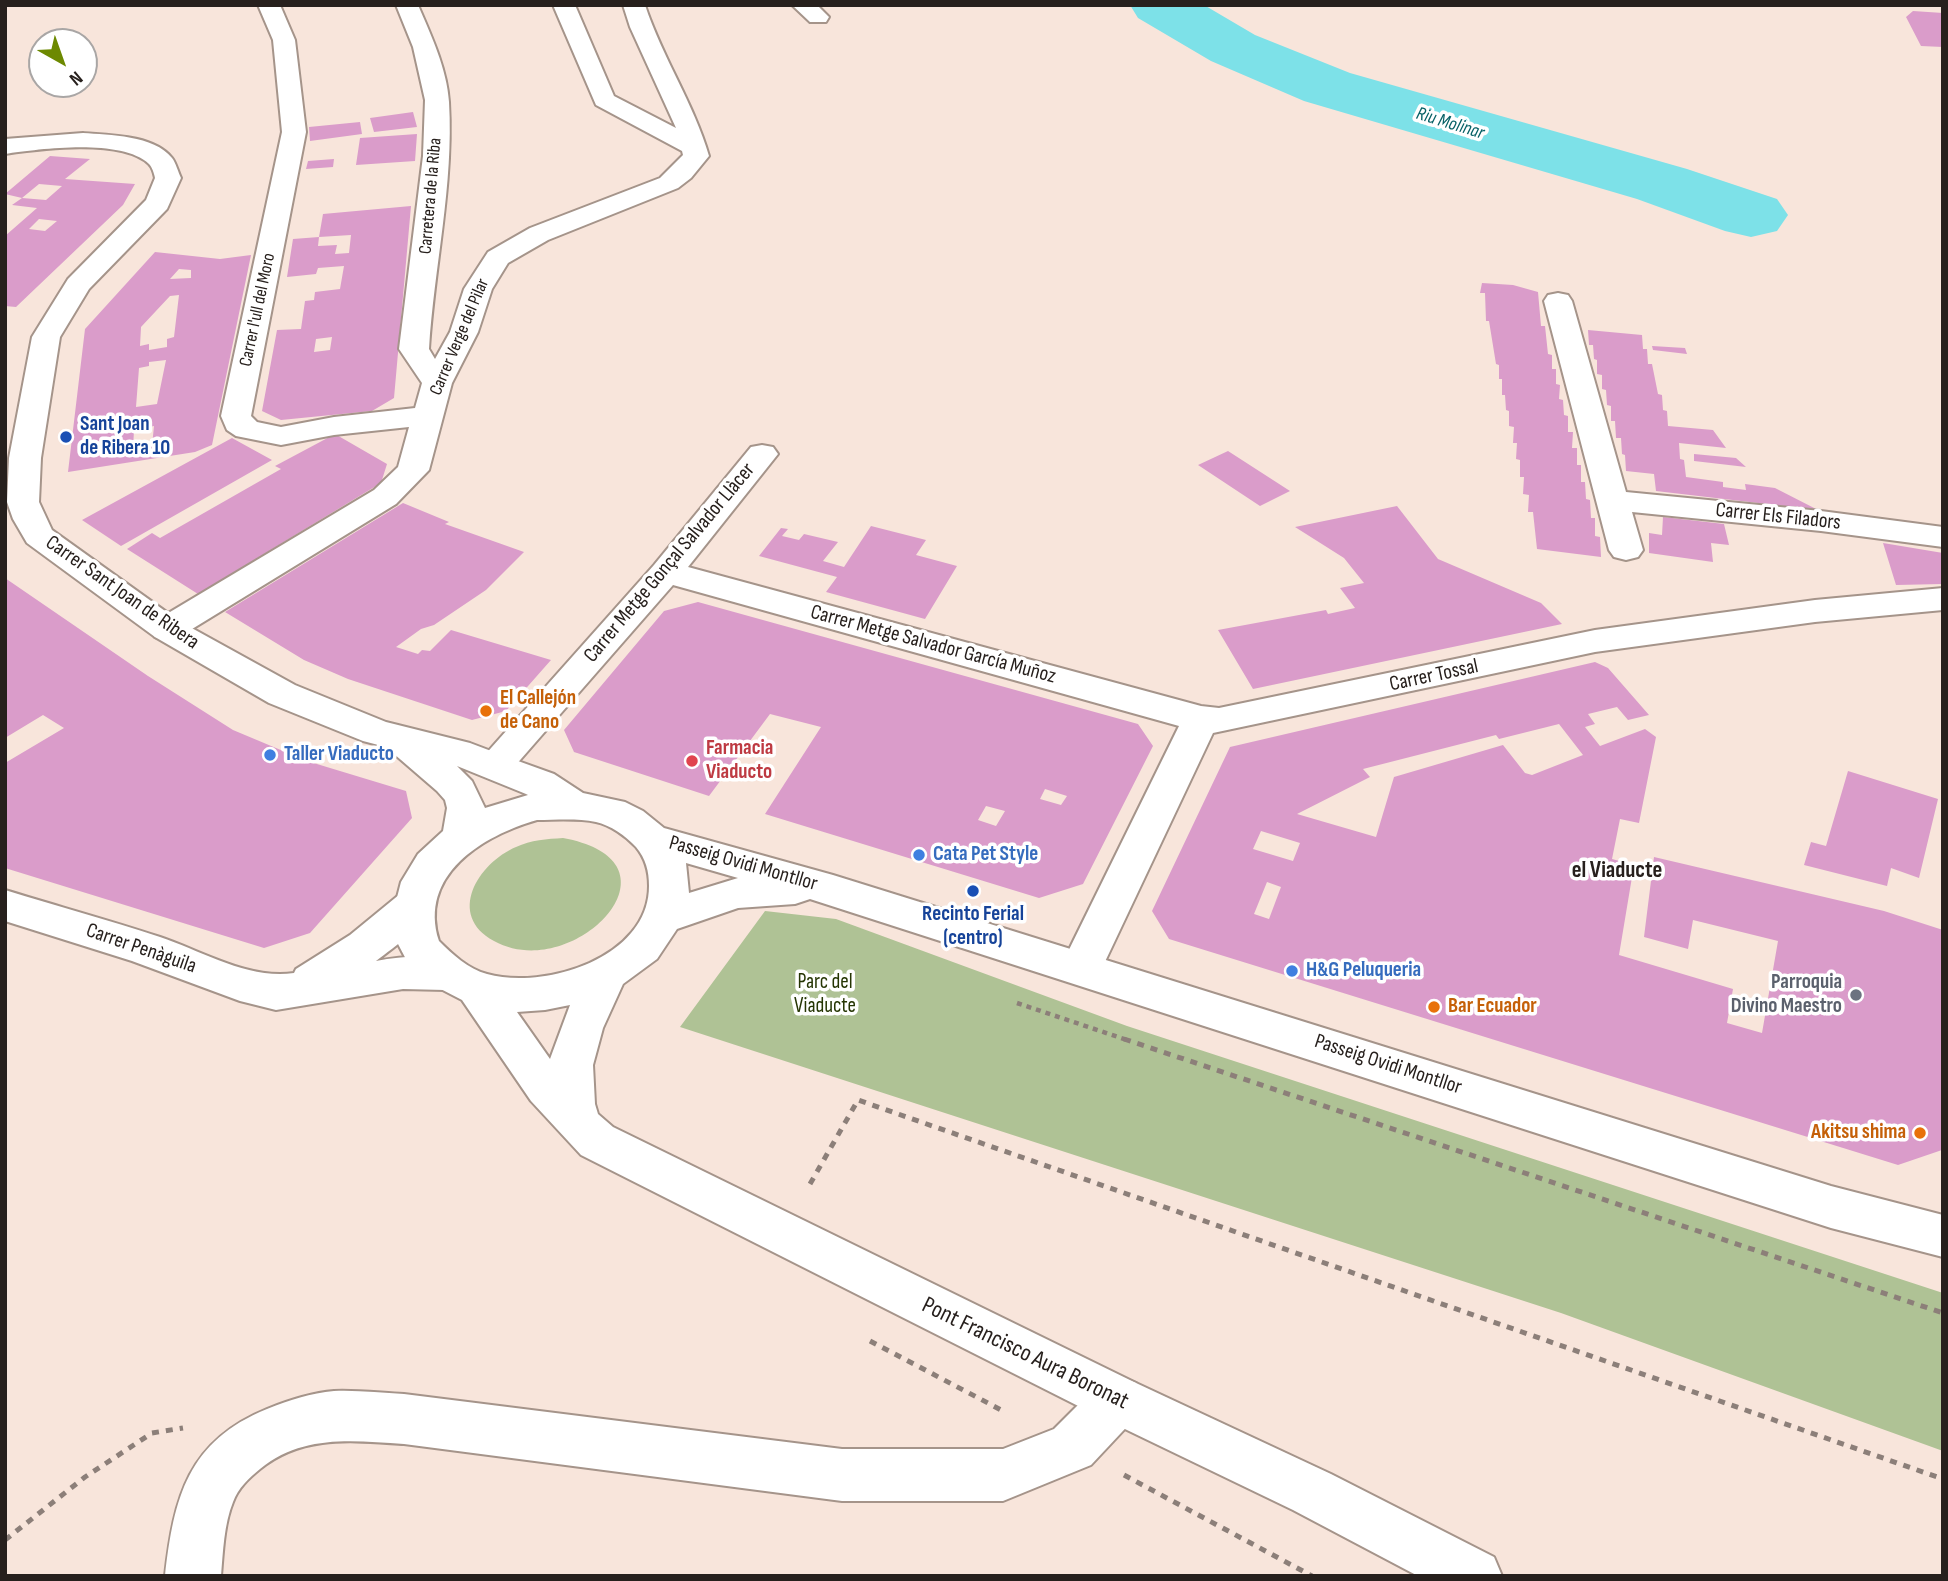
<!DOCTYPE html>
<meta charset="utf-8">
<style>
body{margin:0}
#map{position:relative;width:1948px;height:1581px;overflow:hidden;background:#f8e5db;font-family:"Sofia Sans Condensed",sans-serif}
canvas{display:block}
.frame{position:absolute;inset:0;border:7px solid #27201d;pointer-events:none}
.north{position:absolute;left:28px;top:28px;width:70px;height:70px;box-sizing:border-box;background:#fff;border:2px solid #a9a6a5;border-radius:50%;rotate:140deg;font-size:19px;font-weight:700;line-height:28px;text-align:center;color:#27201d}
.north::after{content:'';display:block;margin:auto;width:24px;height:32px;background:#6d8901;clip-path:polygon(50% 0,100% 100%,50% 72%,0 100%)}
</style>
<div id="map">
<canvas width="1948" height="1581"></canvas>
<div class="frame"></div>
<div class="north">N</div>
</div>
<script>
const g = document.querySelector('canvas').getContext('2d');
g.lineJoin = 'round';
function paint(path, color) { g.fillStyle = color; g.fill(path, 'evenodd'); }
function trace(path, color, width, dash) { g.strokeStyle = color; g.lineWidth = width; g.lineCap = dash ? 'butt' : 'round'; g.setLineDash(dash || []); g.stroke(path); }
function write(font, color, halo, rows, align = 'center') {
  g.font = font + ' "Sofia Sans Condensed",sans-serif'; g.lineWidth = 7; g.setLineDash([]); g.textBaseline = 'middle'; g.strokeStyle = halo; g.fillStyle = color; for (const [text, x, y, turn = 0] of rows) {
    g.save(); g.translate(x, y); g.rotate((+turn || 0) * Math.PI / 180); g.textAlign = isNaN(turn) ? turn : align; if (halo) g.strokeText(text, 0, 0); g.fillText(text, 0, 0); g.restore();
  }
}
paint(new Path2D(`
 M563,838C694,862 573,985 494,941C446,915 478,863 516,847C531,840 547,839 563,838Z
 M765,911L836,919L1127,1026L1943,1293V1451L1561,1313L680,1027Z`), '#afc295');
paint(new Path2D(`
 M1130,5H1204L1255,35L1350,73L1687,169L1777,199L1788,215L1777,231L1751,237L1725,231L1637,199L1304,101L1211,61L1138,18Z`), '#7de1e8');
paint(new Path2D(`
 M1913,11L1943,13V47L1921,46L1906,17Z
 M413,112L417,127L374,132L370,118Z
 M360,122L362,134L310,141L309,127Z
 M417,134L415,161L356,165L360,138Z
 M50,156L90,159L65,179L135,184L123,205L16,307L5,306V236L37,208L12,205L22,198L46,200L62,186L39,184L22,198L5,194ZM39,219L57,221L45,231L29,229Z
 M334,159L333,167L306,169L308,161Z
 M411,206L394,398L372,411L281,420L262,411L277,330L301,329L305,301L314,300L315,292L340,289L344,266L318,268L316,274L287,277L293,239L319,237L318,246L337,245L335,254L349,253L351,235L319,237L323,214ZM332,337L330,350L314,352L316,339Z
 M155,252L220,259L251,255L212,445L195,452L68,472L85,329ZM179,269L191,270V278L170,279ZM179,295L174,337L167,339V347L149,350V344L140,346L141,327L170,296ZM166,360L157,404L136,407L139,368L149,366V362ZM154,426L152,446L133,449L134,430Z
 M1482,283L1513,285L1538,292L1541,326H1545L1548,354L1552,355V369H1556V384L1560,385L1559,399L1563,400L1564,415L1568,416V432H1573L1572,448H1577V465H1581V482H1585L1586,499L1590,500L1591,518H1595V536L1600,537L1601,557L1537,549L1533,512H1528L1529,495L1523,494L1524,477H1520V460L1516,459L1517,443H1513L1514,427L1509,426V411L1506,410L1505,395H1502V379H1499V365L1496,364L1489,321H1486L1485,293H1480Z
 M1588,330L1642,335L1643,349H1647L1648,364H1652L1658,394L1662,395L1663,410L1667,411L1668,426L1713,430L1726,448L1679,443L1680,459L1684,460L1686,477L1723,482V487L1746,490L1745,484L1775,488L1818,510L1656,491L1654,474L1626,471L1625,455L1622,454L1621,438H1616L1615,421H1611V406L1607,405L1606,390L1602,389V375L1597,374V360L1594,359L1593,345H1589Z
 M1652,346L1685,348L1687,354L1653,350Z
 M335,434L387,464L381,483L198,594L127,549L152,533L160,538L281,469L275,466Z
 M232,438L272,460L121,546L82,520Z
 M1228,451L1290,491L1260,506L1198,465Z
 M1694,454L1736,458L1746,467L1694,461Z
 M403,503L449,522L445,524L524,552L486,590L434,625L421,629L396,647L418,654L422,650L430,651L451,630L551,660L506,711L472,720L348,679L304,660L225,612Z
 M1397,506L1438,559L1541,603L1562,624L1253,689L1218,630L1326,610L1328,614L1355,608L1340,588L1364,583L1344,558L1295,527Z
 M1663,517L1724,524L1729,545L1711,543L1713,562L1649,553V533L1662,535Z
 M871,526L926,540L916,555L957,566L925,619L826,592L837,577L759,556L781,528L788,529L782,536L799,540L804,534L838,542L823,561L844,567Z
 M1883,543L1943,553V584L1896,585Z
 M5,578L148,676L233,730L307,761L406,791L412,818L310,933L264,948L5,868V763L64,728L43,715L5,738Z
 M698,602L1138,724L1153,746L1083,884L1039,898L765,814L821,727L770,714L709,796L574,752L564,730L664,611ZM1045,789L1067,796L1061,805L1040,799ZM986,806L1005,811L996,826L978,820Z
 M1595,662L1608,668L1649,715L1628,720L1617,707L1588,714L1595,724L1585,727L1600,746L1645,729L1656,737L1639,823L1620,819L1612,859L1634,865L1619,955L1733,989L1727,1023L1762,1033L1778,941L1693,920L1688,949L1644,937L1654,857L1884,911L1943,930L1942,1150L1898,1165L1169,939L1152,911L1230,747ZM1559,724L1583,755L1532,775L1525,773L1503,745L1394,777L1376,837L1297,814L1370,777L1363,769L1496,735L1499,739ZM1261,831L1300,843L1293,861L1253,849ZM1267,882L1281,887L1269,919L1254,914Z
 M1848,771L1938,799L1919,878L1891,868L1887,886L1804,865L1811,842L1826,846Z`), '#da9cca');
const street = new Path2D(`
 M258,5H280L295,40L306,132L251,416L257,422L281,427L334,417L415,408L422,383L399,349L423,156L425,100L413,47L396,5H418C431,35 447,69 449,102C454,185 434,267 429,349L435,359L450,332L464,289L488,252L530,228L660,178L683,155L682,151L596,105L553,5H575L614,96L676,128L630,27L623,5H645C662,57 694,104 709,156L691,178L678,188L548,240L508,263L492,289L478,332L452,383L429,470L396,504L179,637L167,640L155,637L149,629L155,621L374,490L398,467L409,427L334,435L281,445L236,436L227,430L221,416L282,132L273,40Z
 M792,5H817L829,17L826,22H810Z
 M1558,293L1568,295L1572,301L1626,492L1821,511L1943,527V547L1821,531L1632,512L1643,550L1638,557L1626,560L1614,557L1609,550L1544,301L1548,295Z
 M762,445L773,447L778,454L688,567L1201,706L1219,708L1595,630L1815,600L1943,588V610L1815,622L1595,652L1213,733L1102,968L1096,980L1081,984L1066,980L1060,968L1179,726L673,585L507,775L494,779L481,775L475,766L654,565L751,447Z
 M5,890C57,906 109,920 160,937C202,951 249,980 294,973L296,969L350,935L400,894L414,890L428,894L434,905C422,928 397,945 376,961C404,956 433,954 460,962L466,974L460,986L445,990L403,989L276,1010L240,1001L132,961L5,921Z
 M1118,1376L1136,1383L1144,1400L1136,1417L1091,1465L1003,1501H842L404,1444C353,1441 303,1434 260,1469C249,1478 238,1488 233,1502C224,1524 223,1552 221,1576H165C174,1497 188,1441 267,1409C289,1400 311,1393 334,1391C358,1390 381,1393 404,1394L842,1449H1003L1054,1429L1100,1383Z`);
const secondary = new Path2D(`
 M83,133C109,135 154,135 172,158C176,163 178,172 181,178L167,209L89,289L60,337L41,458L39,502L52,530L179,621L295,685L386,722L470,743L507,757L554,774L583,793L625,802L643,811L664,828L833,875L1831,1186L1943,1215V1257L1831,1228L810,899L795,904L738,908L677,929L657,959L623,984L603,1028L593,1065L595,1104L598,1114L613,1127L1136,1383L1331,1474L1494,1557L1502,1576H1418L1293,1510L1100,1417L581,1155L531,1101L462,1000L433,985L408,963L398,944L393,913L401,882L418,854L443,831L447,808L445,800L437,791L386,747L363,741L269,703L155,637L27,543L13,519L7,502L9,458L32,337L68,279L146,200L155,178C154,173 152,167 149,164C121,138 40,149 5,154V139ZM457,766L526,794L528,795L485,808L472,781ZM537,820C556,820 577,818 596,822C610,825 626,836 636,847C646,859 649,871 649,886C649,958 544,990 487,974C468,969 452,954 439,941C418,875 482,836 537,820ZM686,863L738,878L689,893ZM570,1005L550,1059L517,1012L545,1010Z`);
trace(street, '#a5948a', 4);
trace(secondary, '#a5948a', 4);
trace(new Path2D(`
 M1017,1003L1130,1041`), '#8c7f79', 4.5, [5, 5]);
trace(new Path2D(`
 M1124,1039L1943,1313
 M810,1184L858,1100L1943,1479
 M870,1341L1005,1412
 M1124,1475L1312,1576
 M5,1540L85,1477L152,1433L183,1428`), '#8c7f79', 5, [7, 7]);
paint(street, '#fff');
paint(secondary, '#fff');
for (const [x, y, r, color] of [
 [66,437,7,"#1a4fb4"],
 [486,711,7,"#e8710a"],
 [270,755,7,"#3f7fe0"],
 [692,761,7,"#e0444e"],
 [919,855,7,"#3f7fe0"],
 [973,891,7,"#1a4fb4"],
 [1292,971,7,"#3f7fe0"],
 [1856,995,7,"#6b7280"],
 [1434,1007,7,"#e8710a"],
 [1920,1133,7,"#e8710a"]
]) { const dot = new Path2D(); dot.arc(x, y, r, 0, 2 * Math.PI); g.fillStyle = color; g.fill(dot); trace(dot, '#fff', 2.5); }
write('18px', '#27201d', '#fff', [
 ["Carretera de la Riba",431,196,-85],
 ["Carrer l'ull del Moro",258,310,-78],
 ["Carrer Verge del Pilar",460,337,-67]
]);
write('italic 19px', '#076166', '#fff', [
 ["Riu Molinar",1450,124,17]
]);
write('bold 21px', '#164399', '#fff', [
 ["Sant Joan",80,425],
 ["de Ribera 10",80,449],
 ["Recinto Ferial",973,915,"center"],
 ["(centro)",973,939,"center"]
], 'left');
write('21px', '#27201d', '#fff', [
 ["Carrer Els Filadors",1778,517,6],
 ["Carrer Metge Gonçal Salvador Llàcer",670,563,-50],
 ["Carrer Sant Joan de Ribera",122,593,35],
 ["Carrer Metge Salvador García Muñoz",933,645,15],
 ["Carrer Tossal",1434,676,-12],
 ["Passeig Ovidi Montllor",743,864,16],
 ["Carrer Penàguila",141,949,19],
 ["Passeig Ovidi Montllor",1388,1065,18]
]);
write('bold 21px', '#c56008', '#fff', [
 ["El Callejón",500,699],
 ["de Cano",500,723],
 ["Bar Ecuador",1448,1007],
 ["Akitsu shima",1906,1133,"right"]
], 'left');
write('bold 21px', '#be3a42', '#fff', [
 ["Farmacia",706,749],
 ["Viaducto",706,773]
], 'left');
write('bold 21px', '#366cbe', '#fff', [
 ["Taller Viaducto",284,755],
 ["Cata Pet Style",933,855],
 ["H&G Peluqueria",1306,971]
], 'left');
write('21px', '#253503', '#fff', [
 ["Parc del",825,983],
 ["Viaducte",825,1007]
]);
write('bold 21px', '#5b616d', '#fff', [
 ["Parroquia",1842,983],
 ["Divino Maestro",1842,1007]
], 'right');
write('bold 23px', '#27201d', '#fff', [
 ["el Viaducte",1617,871]
]);
write('24px', '#27201d', '#fff', [
 ["Pont Francisco Aura Boronat",1025,1354,26]
]);
</script>
